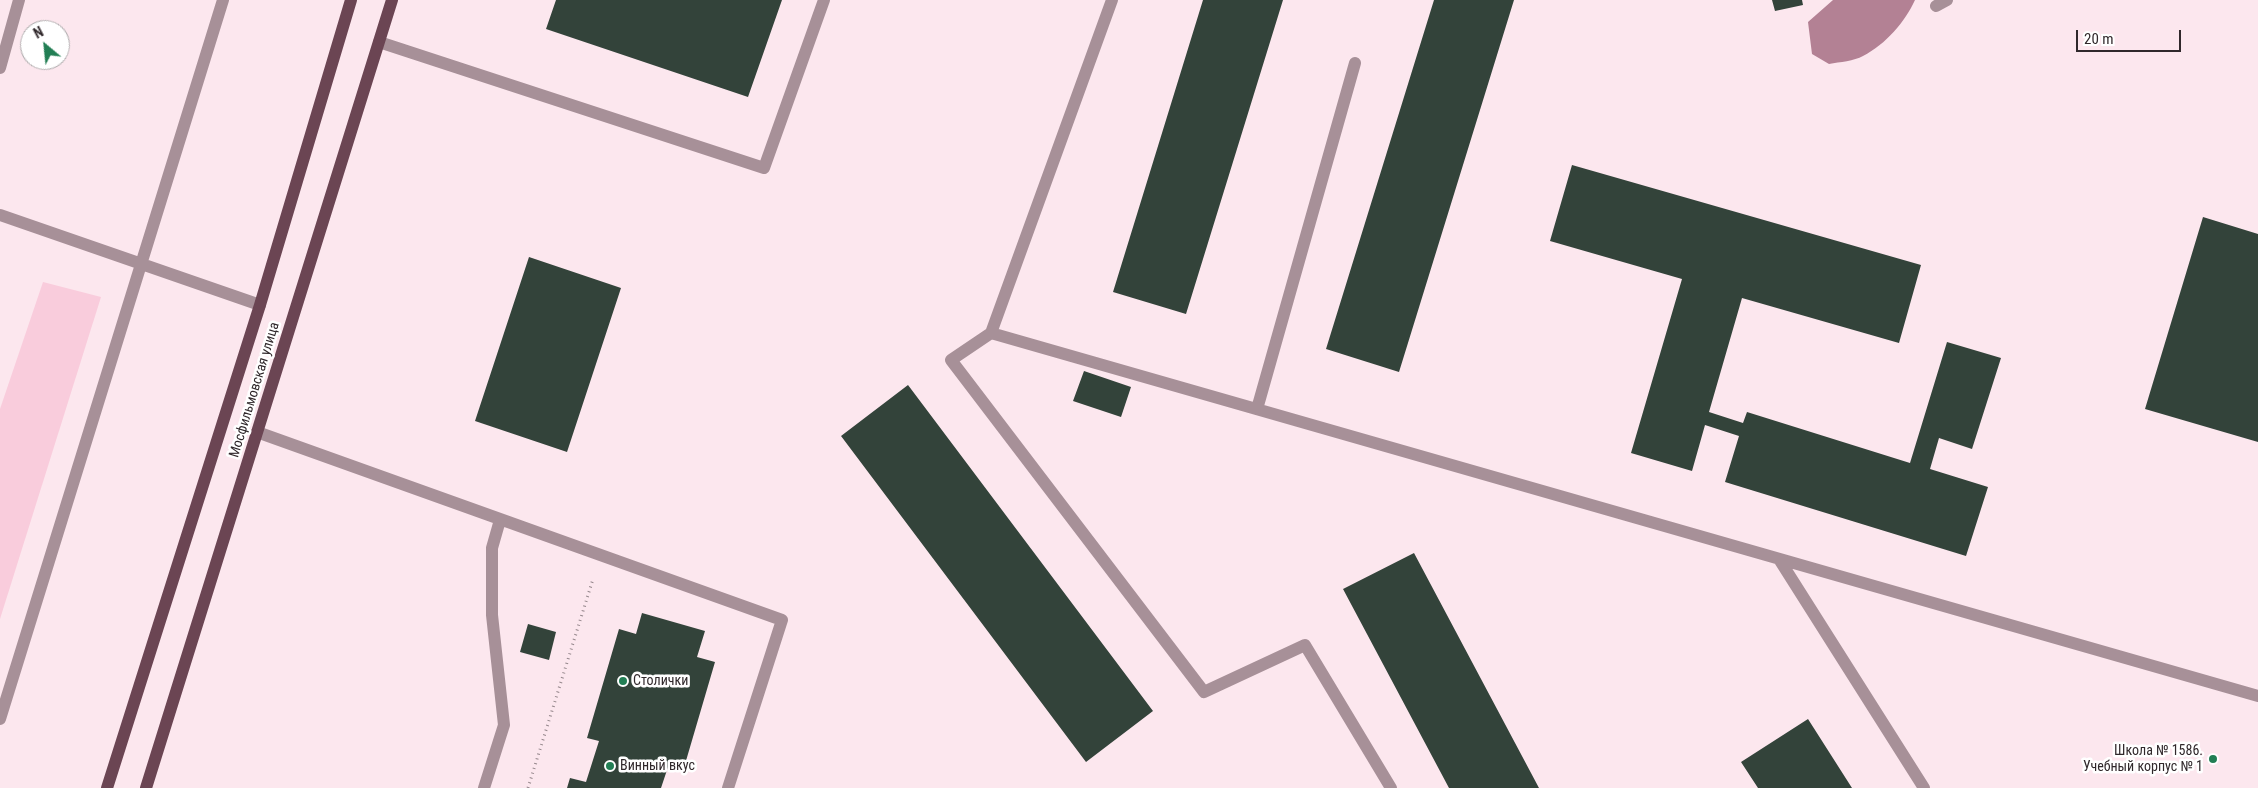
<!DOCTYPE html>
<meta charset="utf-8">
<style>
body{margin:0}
#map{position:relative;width:2258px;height:788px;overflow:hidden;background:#fce7ee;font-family:"Roboto Condensed",sans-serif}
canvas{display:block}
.north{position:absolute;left:20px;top:20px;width:50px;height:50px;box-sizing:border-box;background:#fff;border:1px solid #aca9aa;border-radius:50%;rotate:332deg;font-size:14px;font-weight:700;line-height:20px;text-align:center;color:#30282b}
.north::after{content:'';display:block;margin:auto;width:18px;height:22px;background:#227e54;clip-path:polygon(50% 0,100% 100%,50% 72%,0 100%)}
.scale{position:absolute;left:2076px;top:30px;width:105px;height:22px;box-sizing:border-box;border:2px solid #30282b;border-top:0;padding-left:6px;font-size:15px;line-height:18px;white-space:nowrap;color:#30282b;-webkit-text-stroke:4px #fff;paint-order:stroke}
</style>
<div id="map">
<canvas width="2258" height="788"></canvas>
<div class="north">N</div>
<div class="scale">20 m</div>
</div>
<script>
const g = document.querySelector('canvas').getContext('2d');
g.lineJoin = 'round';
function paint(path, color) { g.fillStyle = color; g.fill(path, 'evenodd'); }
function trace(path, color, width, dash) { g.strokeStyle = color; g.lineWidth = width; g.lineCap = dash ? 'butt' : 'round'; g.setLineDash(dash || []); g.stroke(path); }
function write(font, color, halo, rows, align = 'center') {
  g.font = font + ' "Roboto Condensed",sans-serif'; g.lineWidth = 5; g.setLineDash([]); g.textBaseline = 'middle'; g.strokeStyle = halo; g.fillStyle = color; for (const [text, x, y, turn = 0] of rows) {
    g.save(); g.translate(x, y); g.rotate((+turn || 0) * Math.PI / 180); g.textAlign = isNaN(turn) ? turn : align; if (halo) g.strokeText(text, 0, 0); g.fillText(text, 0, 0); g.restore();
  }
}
paint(new Path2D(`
 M43,282L101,297L0,619V409Z`), '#f9ccdc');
paint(new Path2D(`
 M1833,0H1915C1905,22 1886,44 1863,56C1854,61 1840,62 1829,64L1812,54L1808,22Z`), '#b38194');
paint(new Path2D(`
 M556,0H782L748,97L546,29Z
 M1203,0H1283L1186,314L1113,292Z
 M1434,0H1514L1399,372L1326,349Z
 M1772,0H1802L1803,5L1775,11Z
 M1572,165L1921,265L1899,343L1742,298L1709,412L1743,423L1747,412L1910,463L1947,342L2001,358L1972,449L1939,438L1930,469L1988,487L1966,556L1725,482L1739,436L1705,425L1692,471L1631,453L1682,279L1550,241Z
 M2203,217L2258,234V442L2145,409Z
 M529,257L621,288L567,452L475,421Z
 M1084,371L1131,387L1121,417L1073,401Z
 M908,385L1153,711L1086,762L841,436Z
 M1414,553L1539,788H1449L1343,589Z
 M642,613L705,631L697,657L715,662L683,771L668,767L661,788H567L570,778L586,782L599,741L587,738L619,629L636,634Z
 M528,624L556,632L549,660L520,652Z
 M1808,719L1852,788H1758L1741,762Z`), '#33433a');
trace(new Path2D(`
 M528,788L593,579`), '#95878c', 3, [1, 4]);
trace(new Path2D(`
 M1112,0L991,333L2258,696
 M1936,6L1947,0
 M379,42L764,168L824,0
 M0,68L19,0
 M0,215L260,305
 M991,333L951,360L1204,692L1305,645L1391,788
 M1257,409L1355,63
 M257,432L782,620L728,788
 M1779,559L1924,788
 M0,719L223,0
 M484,788L504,725L492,615V548L500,520`), '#a79098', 12);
trace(new Path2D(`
 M107,788L260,305L351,0
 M146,788L392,0`), '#6b4553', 12);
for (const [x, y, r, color] of [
 [623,681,5,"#227e54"],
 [2213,759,5,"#227e54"],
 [610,766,5,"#227e54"]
]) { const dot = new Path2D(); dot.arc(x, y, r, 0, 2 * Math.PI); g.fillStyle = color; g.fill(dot); trace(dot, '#fff', 2); }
write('14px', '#30282b', '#fff', [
 ["Мосфильмовская улица",255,390,-73]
]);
write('14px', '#30282b', '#fff', [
 ["Столички",633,681],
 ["Школа № 1586.",2203,751,"right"],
 ["Учебный корпус № 1",2203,767,"right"],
 ["Винный вкус",620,766]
], 'left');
</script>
